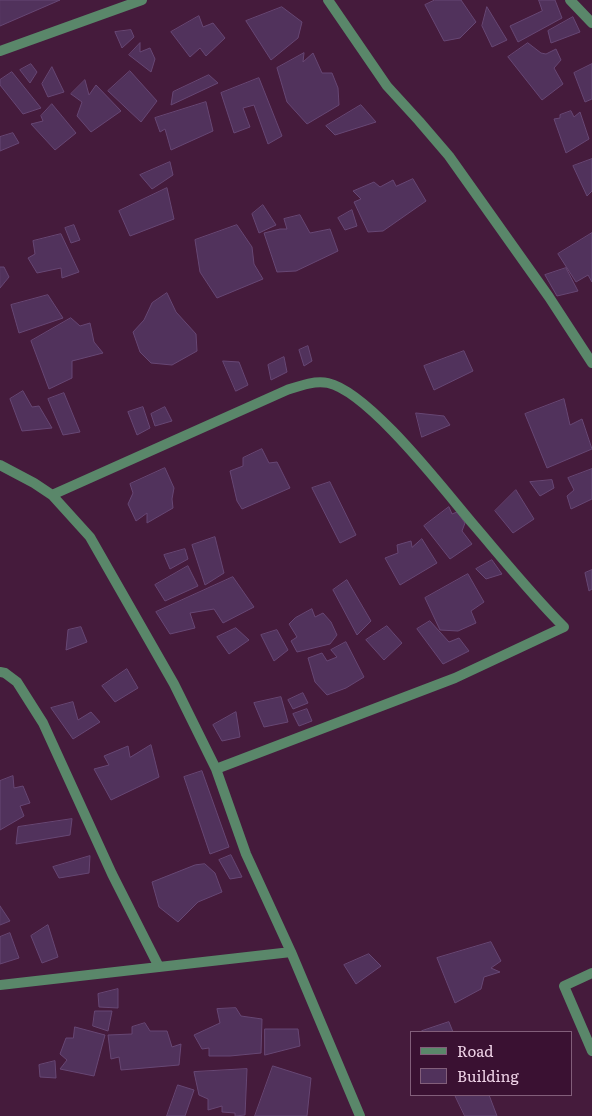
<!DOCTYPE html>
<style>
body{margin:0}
#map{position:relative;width:592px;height:1116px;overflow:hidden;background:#451b3c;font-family:Literata,serif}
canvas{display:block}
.legend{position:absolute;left:410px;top:1031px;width:162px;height:65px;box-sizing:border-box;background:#3a1132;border:1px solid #825e7a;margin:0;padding:6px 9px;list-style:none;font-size:15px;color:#eed2e6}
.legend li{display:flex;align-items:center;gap:10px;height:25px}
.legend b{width:25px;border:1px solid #825e7a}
</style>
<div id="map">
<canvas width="592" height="1116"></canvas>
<ul class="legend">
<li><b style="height:6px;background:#5a876a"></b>Road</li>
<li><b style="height:14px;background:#51325c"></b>Building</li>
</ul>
</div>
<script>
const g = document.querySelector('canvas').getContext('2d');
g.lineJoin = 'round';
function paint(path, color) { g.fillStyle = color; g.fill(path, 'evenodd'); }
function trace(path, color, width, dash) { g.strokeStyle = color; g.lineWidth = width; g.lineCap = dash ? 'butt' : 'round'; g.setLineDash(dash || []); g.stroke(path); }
const building = new Path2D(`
 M0,0H60L0,26Z
 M435,0H461L476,22L460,38L444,41L425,5Z
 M539,0H555L562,18L518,42L510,26L542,11Z
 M282,7L302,22L298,38L271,60L246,21Z
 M487,7L507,40L492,47L482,26Z
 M199,16L203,27L213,23L225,38L206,56L200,48L190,57L171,32Z
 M573,17L580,32L551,43L548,31Z
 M131,30L134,37L122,48L115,32Z
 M140,43V52L150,48L155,59L151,72L129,55Z
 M528,43L541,53L546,54L556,49L561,60L554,68L563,84L542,100L508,57Z
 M304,53L303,62L313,53L322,73H332L338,88L339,105L307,124L287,102L277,68Z
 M31,64L37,72L30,83L20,70Z
 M592,64V99L585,102L574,73Z
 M52,67L64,92L48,97L42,84Z
 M130,71L157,101L141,122L108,91Z
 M12,72L41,108L23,114L0,85V80Z
 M209,75L218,83L171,105L173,92Z
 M259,78L282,136L268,144L254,105L243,108L250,127L234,133L221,93Z
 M85,80L89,95L96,85L121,111L91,132L77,116L82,102L71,94Z
 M206,102L213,131L171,150L165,129L160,132L155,118Z
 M52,104L76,133L55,150L31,124L43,121L41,116Z
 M361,105L376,122L335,135L326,126Z
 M571,111L574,117L580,112L589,139L566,153L554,119L560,118V115Z
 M13,133L19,143L0,151V137Z
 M592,159V191L587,196L573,166Z
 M170,162L173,175L152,189L140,175Z
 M413,179L426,201L383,231L368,232L354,202L361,199L353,191L374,182L380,187L393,180L396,186Z
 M167,188L174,219L130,236L119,211Z
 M263,205L276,225L259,233L252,214Z
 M352,210L357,226L345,230L338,218Z
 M300,215L310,233L330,229L338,251L296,271L277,272L264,233L280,229H287L284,219Z
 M74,225L80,240L71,243L65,228Z
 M237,225L252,247L254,264L263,279L217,298L200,272L195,240Z
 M592,233V282L588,275L576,282L558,254Z
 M61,234L79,272L62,278L61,268L37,273L28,258L35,254L33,241Z
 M0,267H4L9,277L0,288Z
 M566,268L578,291L557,296L545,275Z
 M167,293L176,312L196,334L197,351L172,365L151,363L140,352L133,332L144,320L152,303Z
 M48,295L63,318L19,333L11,305Z
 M71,318L80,326L90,323L94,342L103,353L72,361V378L49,389L31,341Z
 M308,346L312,361L304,366L299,350Z
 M464,351L473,371L434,390L424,366Z
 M284,357L287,372L271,380L268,365Z
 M223,361L239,362L248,385L236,391Z
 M23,391L32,407L39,406L52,428L22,431L10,399Z
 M64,393L80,432L63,435L48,399Z
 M564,399L570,425L582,419L592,449L547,468L525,414Z
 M143,407L150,428L137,435L128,412Z
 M165,407L172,421L155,426L151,414Z
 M416,413L444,416L450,425L422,437Z
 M262,449L269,463L277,462L290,488L242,509L237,501L230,471L243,466V458Z
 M165,468L174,488L172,499L173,508L147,523V513L136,521L128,504L133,493L130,484Z
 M592,469V499L571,509L567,496L574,490L568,478Z
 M552,480L554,488L540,496L530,482Z
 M330,482L356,535L340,543L312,488Z
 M516,490L534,519L513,533L495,511Z
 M449,507L452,514L457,512L465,523L462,531L472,544L450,559L424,526Z
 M215,537L224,573L205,585L192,545Z
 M422,539L437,563L400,585L385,558L398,553L397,545L411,541L412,547Z
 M185,549L188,559L170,569L164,555Z
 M492,560L502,574L486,579L476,569Z
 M188,566L198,586L165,601L155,585Z
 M592,570V589L589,591L585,573Z
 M468,574L484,602L471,611L476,623L458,631L440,630L425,598Z
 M233,577L254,607L223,623L214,609L190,613L195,628L170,634L156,612Z
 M347,580L371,621L357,635L333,590Z
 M312,609L315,617L323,613L331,622L337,635L330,644L297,652L291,641L297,637L289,624L295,618Z
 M430,621L449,642L459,638L469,651L443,664L417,629Z
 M387,626L402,643L384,660L366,640Z
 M81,627L87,642L66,650L68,630Z
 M236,628L249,640L229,654L217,637Z
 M277,630L288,650L274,661L261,635Z
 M346,642L364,677L346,688L327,695L315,682L308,658L322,653L327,661L337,657L331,650Z
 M127,669L138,688L115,702L102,686Z
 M303,693L308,703L293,709L288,700Z
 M281,697L288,722L264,727L254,703Z
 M73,702L78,720L91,712L100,722L73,739L51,708Z
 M307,709L312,721L299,726L293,714Z
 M236,712L240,737L222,741L213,725Z
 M151,745L159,777L111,800L94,769L109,765L104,756L128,746L130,757Z
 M202,771L229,847L210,854L184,777Z
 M13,776L14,788L23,786L30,803L20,806L24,816L0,830V781Z
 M72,819L70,835L16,844L18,827Z
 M231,855L242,877L230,879L219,860Z
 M90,856L89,873L59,878L53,867Z
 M205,864L215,873L222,892L198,902L178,922L159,907L152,882L195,865Z
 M0,906L10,921L0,925Z
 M48,925L58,957L42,963L31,936Z
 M10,933L19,958L0,964V937Z
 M491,942L501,961L491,968L500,972L484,977L481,989L455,1003L437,958Z
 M369,954L381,966L356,984L344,965Z
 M118,989V1008L99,1007L98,994Z
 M236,1008L241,1016L262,1019L261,1053L230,1056H209V1048L202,1049L194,1035L220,1023L217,1009Z
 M95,1011H112L108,1031L93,1026Z
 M449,1022L453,1032H423L422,1031Z
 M145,1023L150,1031H167L172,1047L181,1044L179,1065L121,1070L119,1057L111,1059L108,1035L132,1034V1027Z
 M75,1027L105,1035L94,1076L60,1069L67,1060L60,1054L66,1038H73Z
 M265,1029H298L300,1046L265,1055Z
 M55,1061L56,1078L40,1077L39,1065Z
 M273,1066L311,1078L307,1116H255Z
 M247,1069L245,1115L235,1116V1113L222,1112V1106L208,1110V1099L199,1095L194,1072Z
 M178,1085L194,1090L185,1116H167Z
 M455,1095H489L497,1116H465Z`);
paint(building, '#51325c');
trace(building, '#674774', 1);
trace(new Path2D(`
 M328,0L387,86L419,121L449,156L549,297L592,363
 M570,0L592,23
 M0,51L142,0
 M0,465L34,483L52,495L90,537L174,684L216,769L246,854L291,952L360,1116
 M52,495L287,390C299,386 315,380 328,383C369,392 444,490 473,524C503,559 532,595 564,627L455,678L216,769
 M0,672L5,673L17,682L43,723L112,874L159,967
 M592,973L564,986L592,1051
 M0,985L291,952`), '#5a876a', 10);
</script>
